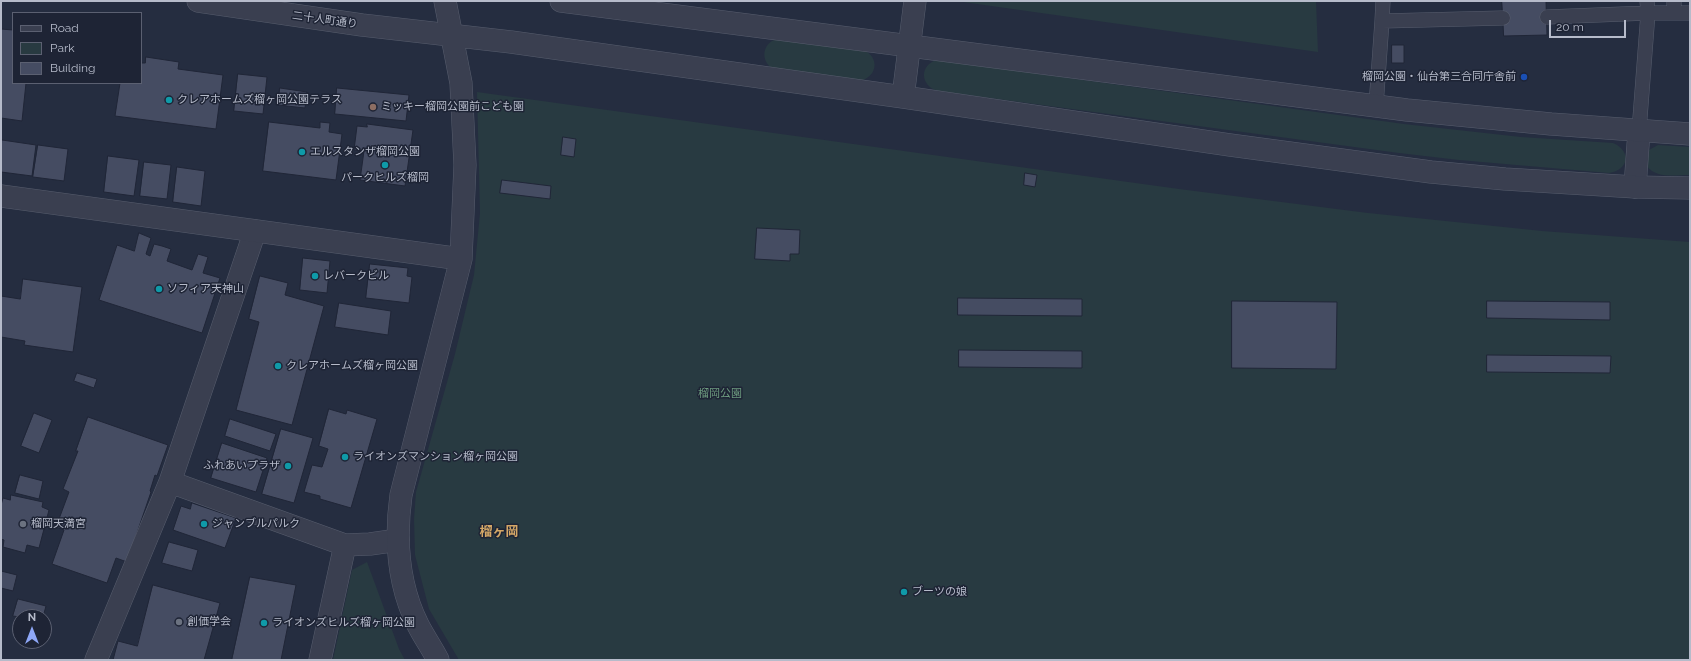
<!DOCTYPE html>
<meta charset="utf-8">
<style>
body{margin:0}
#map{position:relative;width:1691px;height:661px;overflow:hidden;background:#252d40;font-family:Raleway,sans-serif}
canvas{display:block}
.frame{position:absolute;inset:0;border:2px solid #b6bbca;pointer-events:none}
.legend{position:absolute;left:12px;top:12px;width:130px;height:72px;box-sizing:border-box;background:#1e2435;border:1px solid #5b6071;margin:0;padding:5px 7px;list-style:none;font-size:12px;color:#b6bbca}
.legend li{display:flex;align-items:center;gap:8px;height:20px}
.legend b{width:20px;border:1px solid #5b6071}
.north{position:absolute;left:12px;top:609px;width:40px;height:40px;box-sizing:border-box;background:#1e2435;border:1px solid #5b6071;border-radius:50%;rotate:0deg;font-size:11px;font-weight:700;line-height:16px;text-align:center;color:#b6bbca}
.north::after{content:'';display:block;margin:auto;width:14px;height:18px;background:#8ea7f7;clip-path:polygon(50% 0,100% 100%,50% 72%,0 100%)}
.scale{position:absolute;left:1549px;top:20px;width:77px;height:18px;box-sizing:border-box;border:2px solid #b6bbca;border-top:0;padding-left:5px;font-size:12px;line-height:14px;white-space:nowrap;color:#b6bbca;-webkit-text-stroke:3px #1e2435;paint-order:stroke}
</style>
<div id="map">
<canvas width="1691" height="661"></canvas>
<div class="frame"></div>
<ul class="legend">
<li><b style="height:5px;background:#3a3f50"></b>Road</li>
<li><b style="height:11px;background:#283a41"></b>Park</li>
<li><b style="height:11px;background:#454c62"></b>Building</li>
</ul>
<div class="north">N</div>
<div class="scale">20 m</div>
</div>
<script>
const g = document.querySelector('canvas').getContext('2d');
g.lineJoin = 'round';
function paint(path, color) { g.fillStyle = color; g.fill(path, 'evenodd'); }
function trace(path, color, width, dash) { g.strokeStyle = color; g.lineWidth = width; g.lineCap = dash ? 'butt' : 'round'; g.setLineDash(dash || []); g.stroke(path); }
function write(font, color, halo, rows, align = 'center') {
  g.font = font + ' Raleway,"Noto Sans JP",sans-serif'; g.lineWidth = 3; g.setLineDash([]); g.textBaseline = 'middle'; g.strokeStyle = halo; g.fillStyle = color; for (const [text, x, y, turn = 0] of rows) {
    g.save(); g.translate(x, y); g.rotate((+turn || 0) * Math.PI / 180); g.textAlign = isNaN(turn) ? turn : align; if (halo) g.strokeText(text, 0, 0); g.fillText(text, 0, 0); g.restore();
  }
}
paint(new Path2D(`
 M956,1H1316L1318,52Z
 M777,39L863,50C881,57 877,79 858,81L773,69C760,61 762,43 777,39Z
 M937,60L1404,124L1521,137L1613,143C1632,151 1629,170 1609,173L1459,160L1399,153L938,91C920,86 919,65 937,60Z
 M477,92L1179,189L1368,213L1542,231L1690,242V660H459L429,609L415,555L414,519L416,492L455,354L474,275L480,213Z
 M1658,145L1690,147V175C1676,175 1656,179 1647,166L1649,150Z
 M367,562L399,649L405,660H333L352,570Z`), '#283a41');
const building = new Path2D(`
 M1502,1H1546L1547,35L1504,36Z
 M1,29L13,30V83H26L22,121L1,118Z
 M1392,45H1404V63H1392Z
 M146,57L179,62L178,69L223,75L216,129L115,116L120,83H141V63H145Z
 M238,74L267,77L263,114L234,111Z
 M280,88L307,92L305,108L278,105Z
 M337,88L409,95L406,121L335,114Z
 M269,122L320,128V122L330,123L329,132L342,134L336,180L263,171Z
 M367,124L413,130L405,186L360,180L364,151L354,150L357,126L367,127Z
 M563,137L576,139L574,157L561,155Z
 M2,140L36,145L32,176L1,172Z
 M38,145L68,149L64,181L33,177Z
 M108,156L139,160L134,196L104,192Z
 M144,162L171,165L167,199L140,196Z
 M177,167L205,171L201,206L173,202Z
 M1025,173L1037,175L1035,187L1024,185Z
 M502,180L551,186L550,199L500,193Z
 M757,228L800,230L799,254H790V261L755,259Z
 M139,233L151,238L146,254L150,256L154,244L162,246L171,249L167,261L192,270L198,254L208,257L203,273L220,278L202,333L99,300L117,245L134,251Z
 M303,258L330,261L327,293L300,290Z
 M370,264L408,268L407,276L412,277L409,303L366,298Z
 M260,276L288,283L285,295L324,306L292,425L236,410L259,322L249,319Z
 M23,279L82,287L73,352L24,345L25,341L1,337V296L20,299Z
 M958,298L1082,299V316L958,315Z
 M1232,301L1337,302L1336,369L1232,368Z
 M1487,301L1610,302V320L1487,318Z
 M339,303L391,311L388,335L335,327Z
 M959,350L1082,351V368L959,367Z
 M1487,355L1611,356L1610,373L1487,372Z
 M77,373L97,379L94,388L74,381Z
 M329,409L346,414L347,410L377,419L351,508L320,499V496L304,492L312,465L322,467L328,449L319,446Z
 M34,413L52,420L39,453L21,446Z
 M88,417L168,445L157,476L155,475L150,491L151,492L127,562L116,558L107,583L52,564L64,530L56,527L69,492L63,489L78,451H76Z
 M230,419L276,434L270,451L225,436Z
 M281,429L313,438L294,503L262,494Z
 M222,443L267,458L256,492L211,478Z
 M20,475L43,481L39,499L15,493Z
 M11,495L43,502L42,507L49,510L39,548L27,545L25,553L3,547L4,540L1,539V505L3,498L10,500Z
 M192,503L236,518L225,548L173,530L181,506L190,509Z
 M169,542L198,550L192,571L162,563Z
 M1,571L17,575L13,591L1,588Z
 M250,577L296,585L281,660H232Z
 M153,585L220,603L204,660H113L118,641L137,646Z
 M18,599L46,606L43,617H20L13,616Z`);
paint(building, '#454c62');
trace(building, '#202637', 1);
const service = new Path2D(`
 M1647,1L1648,13H1690
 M1674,1V13
 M1547,17L1648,13L1639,131
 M1382,21L1383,1
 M1376,106L1382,21L1503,18`);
const minor = new Path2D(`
 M1635,187L1639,131
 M170,482L345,545L370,544L398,540
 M96,660L170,482L255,231
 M320,660L345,545`);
const tertiary = new Path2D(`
 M198,1L362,25L511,42L903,97L1230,145L1431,172L1505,179L1635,187L1690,188
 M561,1L1407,110L1551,124L1690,134
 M903,97L915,1
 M1,196L461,259
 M438,660C432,648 424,637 418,625C398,585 395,539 401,495L461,259L465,165L461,83L445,1`);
trace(service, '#575d6d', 15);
trace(minor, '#575d6d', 23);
trace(tertiary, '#575d6d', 23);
trace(service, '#3a3f50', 14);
trace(minor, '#3a3f50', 22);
trace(tertiary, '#3a3f50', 22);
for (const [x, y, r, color] of [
 [1524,77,4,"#1a4fb4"],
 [169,100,4,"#0f9aa8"],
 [373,107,4,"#8d6e63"],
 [302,152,4,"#0f9aa8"],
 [385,165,4,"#0f9aa8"],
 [315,276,4,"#0f9aa8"],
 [159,289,4,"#0f9aa8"],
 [278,366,4,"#0f9aa8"],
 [345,457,4,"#0f9aa8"],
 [288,466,4,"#0f9aa8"],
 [23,524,4,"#6b7280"],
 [204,524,4,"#0f9aa8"],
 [904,592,4,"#0f9aa8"],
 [179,622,4,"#6b7280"],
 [264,623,4,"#0f9aa8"]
]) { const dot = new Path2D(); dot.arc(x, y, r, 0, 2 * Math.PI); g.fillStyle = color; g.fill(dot); trace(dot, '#1e2435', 1.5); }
write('11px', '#b6bbca', '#1e2435', [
 ["二十人町通り",325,20,8]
]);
write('11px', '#b6bbca', '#1e2435', [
 ["榴岡公園・仙台第三合同庁舎前",1516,77,"right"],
 ["クレアホームズ榴ヶ岡公園テラス",177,100],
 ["ミッキー榴岡公園前こども園",381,107],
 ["エルスタンザ榴岡公園",310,152],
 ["パークヒルズ榴岡",385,178,"center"],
 ["レバークビル",323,276],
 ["ソフィア天神山",167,289],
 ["クレアホームズ榴ヶ岡公園",286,366],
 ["ライオンズマンション榴ヶ岡公園",353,457],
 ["ふれあいプラザ",280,466,"right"],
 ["榴岡天満宮",31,524],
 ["ジャンブルパルク",212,524],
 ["ブーツの娘",912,592],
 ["創価学会",187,622],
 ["ライオンズヒルズ榴ヶ岡公園",272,623]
], 'left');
write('11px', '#6d9b7f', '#1e2435', [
 ["榴岡公園",720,394]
]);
write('bold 13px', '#d4a767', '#1e2435', [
 ["榴ヶ岡",499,532]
]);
</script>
